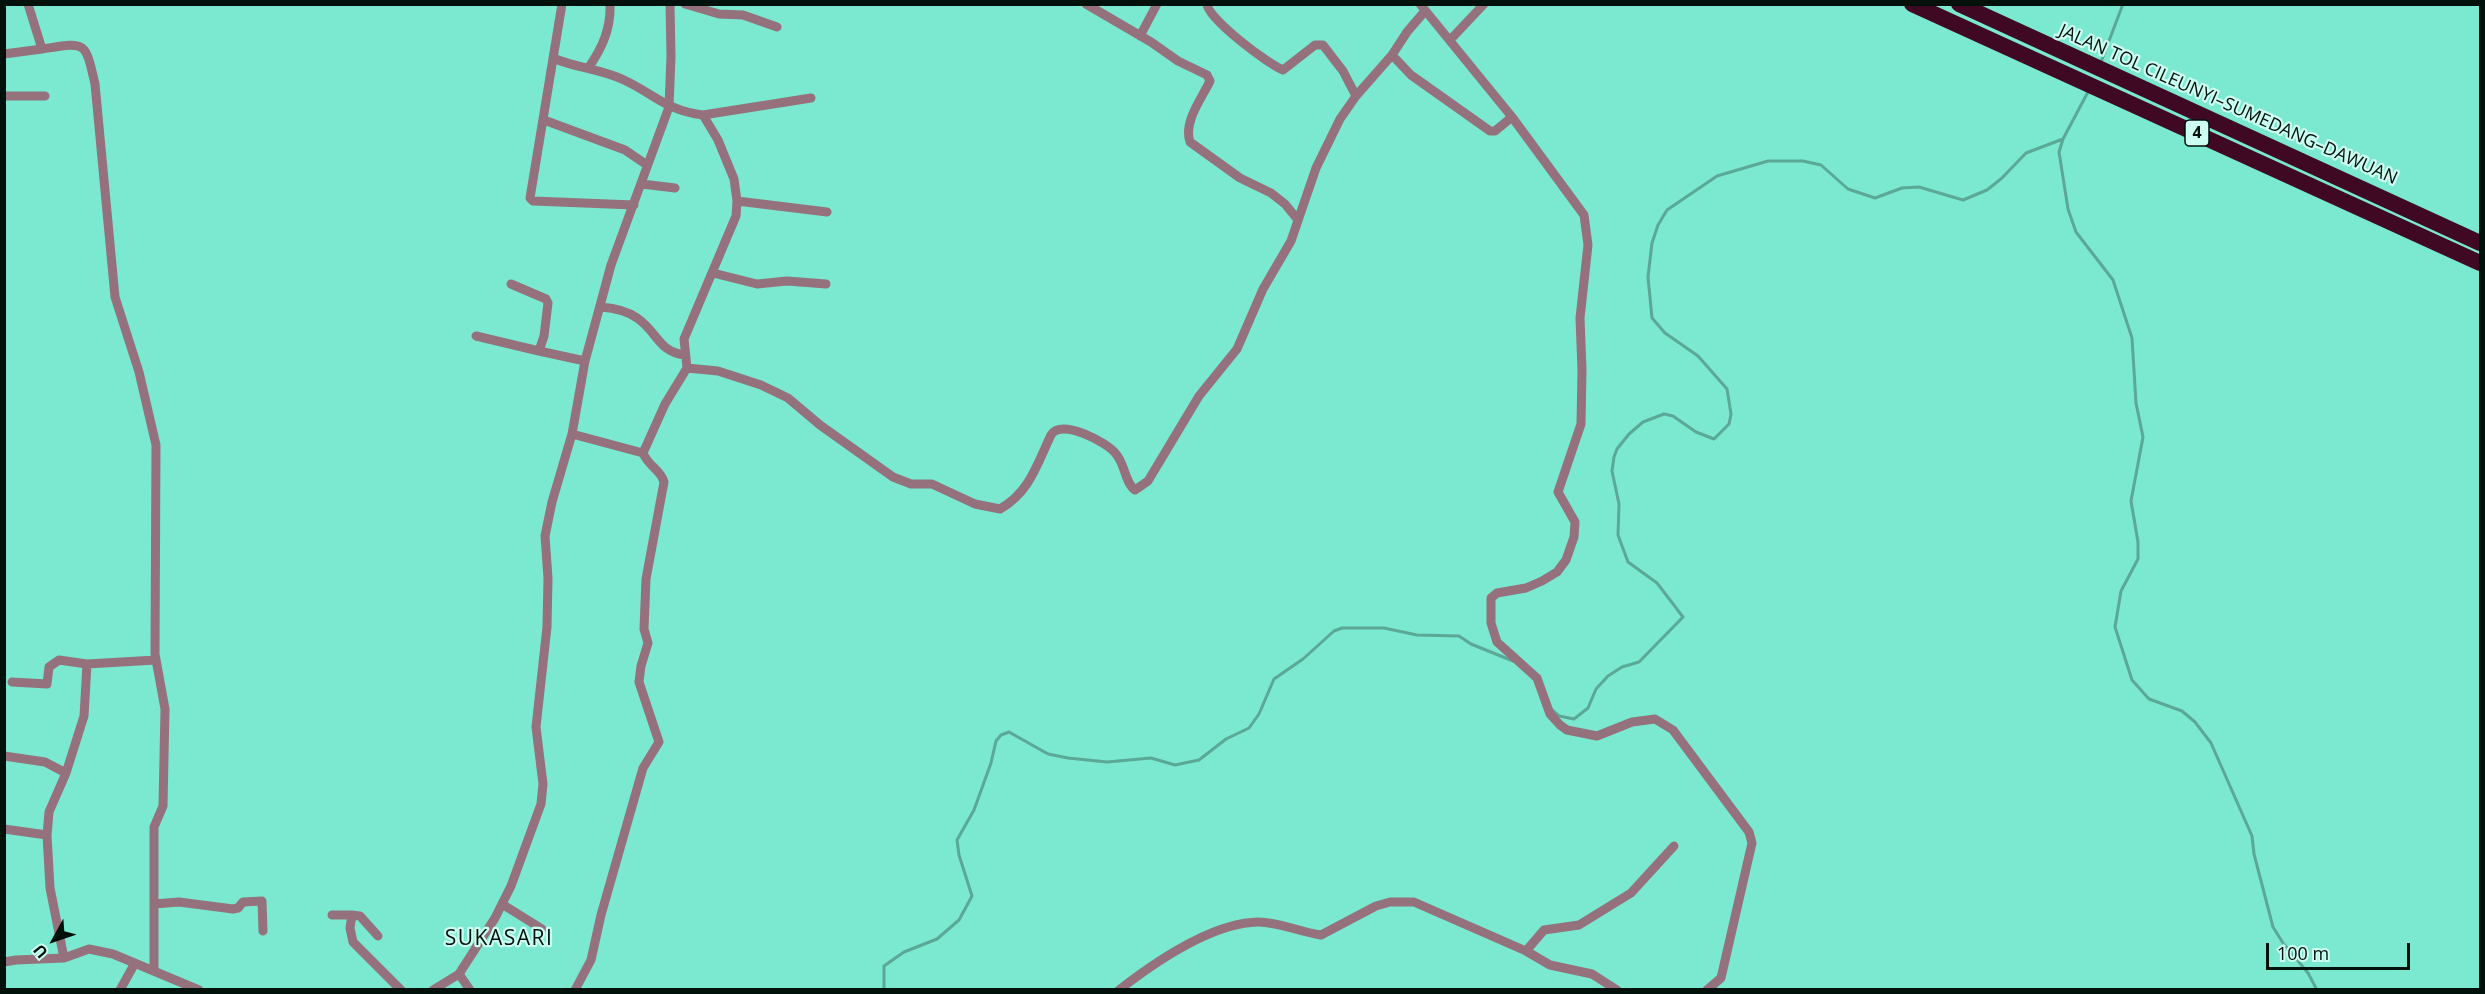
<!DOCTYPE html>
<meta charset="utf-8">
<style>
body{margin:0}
#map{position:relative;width:2485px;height:994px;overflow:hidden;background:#7ae9d0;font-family:"Open Sans",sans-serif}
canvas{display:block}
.frame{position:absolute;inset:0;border:6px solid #00100b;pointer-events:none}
.north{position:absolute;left:24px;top:910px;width:60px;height:60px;-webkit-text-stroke:4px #ccfff1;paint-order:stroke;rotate:230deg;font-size:16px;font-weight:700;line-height:24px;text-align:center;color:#00100b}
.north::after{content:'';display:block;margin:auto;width:21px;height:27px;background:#00100b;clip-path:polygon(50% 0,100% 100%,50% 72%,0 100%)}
.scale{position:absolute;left:2266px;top:943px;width:144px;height:27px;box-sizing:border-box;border:3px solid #00100b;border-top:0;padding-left:8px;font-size:18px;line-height:21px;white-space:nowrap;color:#00100b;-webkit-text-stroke:4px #ccfff1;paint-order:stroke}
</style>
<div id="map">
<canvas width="2485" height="994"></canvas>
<div class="frame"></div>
<div class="north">U</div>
<div class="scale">100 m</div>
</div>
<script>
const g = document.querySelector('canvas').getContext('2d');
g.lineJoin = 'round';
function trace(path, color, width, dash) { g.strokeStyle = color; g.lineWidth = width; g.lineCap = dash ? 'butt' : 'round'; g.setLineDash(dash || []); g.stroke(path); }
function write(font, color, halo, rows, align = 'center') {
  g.font = font + ' "Open Sans",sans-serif'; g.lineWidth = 4.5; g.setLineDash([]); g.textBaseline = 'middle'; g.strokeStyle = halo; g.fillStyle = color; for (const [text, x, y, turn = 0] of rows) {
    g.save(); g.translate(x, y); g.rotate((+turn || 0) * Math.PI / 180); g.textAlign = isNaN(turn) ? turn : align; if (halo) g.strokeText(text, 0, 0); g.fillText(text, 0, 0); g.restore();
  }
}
trace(new Path2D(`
 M1665,4H1683
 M2101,62L2123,4
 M2089,90L2063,139L2059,152L2068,209L2076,232L2113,280L2132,338L2136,403L2143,437L2131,501L2138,542V559L2121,591L2115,627L2132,680L2149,699L2182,711L2195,722L2211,743L2252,836L2254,854L2273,927L2283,943L2308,973L2317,990
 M1551,709L1559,716L1574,719L1588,708L1596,689L1608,676L1622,667L1639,662L1683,617L1657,583L1628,562L1618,535L1619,504L1612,471L1614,457L1617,449L1629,434L1643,422L1664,414L1673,416L1696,432L1714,439L1729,424L1731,414L1727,389L1698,356L1665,333L1652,318L1648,277L1652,243L1658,225L1667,210L1717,176L1768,161H1803L1821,165L1848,189L1875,198L1902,188L1919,187L1963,200L1987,190L2002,178L2026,153L2063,139
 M884,990V966L904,952L937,939L959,920L972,896L959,855L957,840L974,810L991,763L996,741L1001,735L1009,732L1048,754L1068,758L1107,762L1151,758L1175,765L1199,760L1226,739L1249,728L1259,714L1274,679L1303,659L1334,631L1342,628H1384L1417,635L1459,636L1471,644L1513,661`), '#5ba896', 3);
trace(new Path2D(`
 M28,4L42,49C86,42 85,40 95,84L115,297L139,372L156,445L155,654L165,709L163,806L154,827V970
 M562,4L530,198L533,201L634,205
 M685,4L719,14L743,15L777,27
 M1086,4L1151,42L1178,61L1207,75L1210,81C1202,98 1183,122 1190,142L1240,178L1271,193L1285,204L1298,220
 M1420,4L1512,117L1584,215L1588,245L1580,318L1582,370L1581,424L1558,492L1575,522L1574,537L1566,560L1557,572L1542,581L1526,588L1497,593L1491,598V623L1497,642L1537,678L1550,714L1560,725L1567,730L1597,736L1632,722L1655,719L1673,730L1749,832L1752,843L1721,978L1707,990
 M1140,36L1157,4
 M1450,40L1484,4
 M4,54L42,49
 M1392,55L1411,75L1490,131H1495L1512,117
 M553,58C576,68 601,69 624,80C654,94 667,111 703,115L718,140L734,179L737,201L736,216L684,339L687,368L665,404L643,453C648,466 661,470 664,482L646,579L644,629L648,643L641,666L639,682L659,742L643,768L601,915L591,960L575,990
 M589,67C602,48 611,29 610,4
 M4,96H45
 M1356,96L1392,55L1407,32L1425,11
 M703,115L811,98
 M544,120L625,150L647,165
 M642,184L675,188
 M737,201L827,212
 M713,273L757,284L787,281L826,284
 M511,284L546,299L548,303L544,336L539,351L585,361
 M601,307C614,308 626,310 637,318C657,331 658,352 685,355
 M476,336L539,351
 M687,368L718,371L761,385L788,398L820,425L893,477L911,484H932L975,504L1000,509C1030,492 1037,464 1051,435C1061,418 1107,442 1116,454C1125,464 1125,483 1135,490L1148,481L1199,396L1237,349L1263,289L1291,241L1316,168L1340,119L1356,96L1343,71L1323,45H1315L1283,70C1268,64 1208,19 1207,4
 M572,434L643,453
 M12,682L47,684L49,667L59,660L87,664L156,660
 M4,756L45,762L66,773
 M4,829L47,835
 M154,904L179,902L233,909L238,908L243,902L262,901L263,931
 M502,904L542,929
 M332,915H352
 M378,936L360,916L352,915L350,928L353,942L401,990
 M1526,951L1544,930L1579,925L1631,893L1674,846
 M64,958L50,888L47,835L49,812L66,773L84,716L87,664
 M4,962L16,960L64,958L89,949L113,954L199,990
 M459,974L470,990
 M120,990L135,963
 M433,990L459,974L495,918L511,886L541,804L543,784L536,727L547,627L548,578L545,536L552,502L572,434L585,361L611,265L669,107L671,56L670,4
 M1119,990C1155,962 1211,923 1258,922C1280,922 1299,932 1321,935L1376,906L1390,902H1414L1526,951L1550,965L1592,974L1617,990`), '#95717d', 9);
trace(new Path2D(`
 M1912,4L2480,263
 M1959,4L2480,243`), '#400923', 16);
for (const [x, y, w] of [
 [2197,133,24]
]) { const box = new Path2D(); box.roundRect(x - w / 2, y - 13, w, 26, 4.5); g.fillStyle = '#ccfff1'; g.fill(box); trace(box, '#00100b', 1.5); }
write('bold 16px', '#00100b', null, [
 ["4",2197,133]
]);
write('18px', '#00100b', '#ccfff1', [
 ["JALAN TOL CILEUNYI–SUMEDANG–DAWUAN",2228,105,24]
]);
g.letterSpacing = '1.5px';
write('21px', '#00100b', '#ccfff1', [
 ["SUKASARI",499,939]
]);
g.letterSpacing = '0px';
</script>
